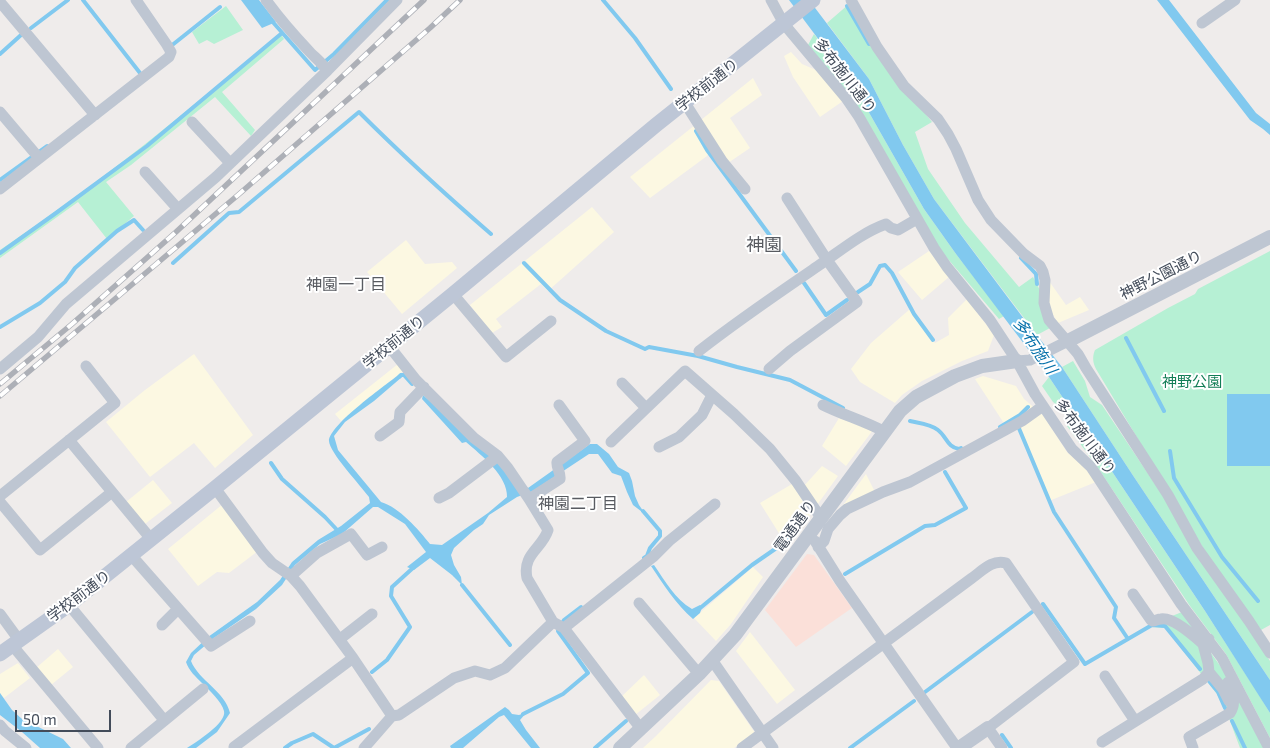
<!DOCTYPE html>
<meta charset="utf-8">
<style>
body{margin:0}
#map{position:relative;width:1270px;height:748px;overflow:hidden;background:#efeceb;font-family:"Exo 2",sans-serif}
canvas{display:block}
.scale{position:absolute;left:15px;top:710px;width:96px;height:22px;box-sizing:border-box;border:2px solid #434c5a;border-top:0;padding-left:6px;font-size:15px;line-height:18px;white-space:nowrap;color:#434c5a;-webkit-text-stroke:4px #fff;paint-order:stroke}
</style>
<div id="map">
<canvas width="1270" height="748"></canvas>
<div class="scale">50 m</div>
</div>
<script>
const g = document.querySelector('canvas').getContext('2d');
g.lineJoin = 'round';
function paint(path, color) { g.fillStyle = color; g.fill(path, 'evenodd'); }
function trace(path, color, width, dash) { g.strokeStyle = color; g.lineWidth = width; g.lineCap = dash ? 'butt' : 'round'; g.setLineDash(dash || []); g.stroke(path); }
function write(font, color, halo, rows, align = 'center') {
  g.font = font + ' "Exo 2","Noto Sans JP",sans-serif'; g.lineWidth = 4; g.setLineDash([]); g.textBaseline = 'middle'; g.strokeStyle = halo; g.fillStyle = color; for (const [text, x, y, turn = 0] of rows) {
    g.save(); g.translate(x, y); g.rotate((+turn || 0) * Math.PI / 180); g.textAlign = isNaN(turn) ? turn : align; if (halo) g.strokeText(text, 0, 0); g.fillText(text, 0, 0); g.restore();
  }
}
paint(new Path2D(`
 M791,52L802,64L816,70L843,101L820,117L793,77L784,56Z
 M753,78L762,95L730,118L750,148L728,163L701,120Z
 M695,125L710,152L707,156L650,198L630,177Z
 M592,207L614,232L548,291L541,284L496,319L502,327L492,333L470,305Z
 M406,240L425,264L452,262L457,268L402,314L367,272Z
 M929,251L949,277L922,300L898,272Z
 M1049,281L1066,305L1080,297L1089,310L1058,323L1052,313L1047,299Z
 M967,299L994,335L988,351L962,361L922,381L902,395L895,403L860,382L851,369L871,343L910,309L935,343L949,335L948,318Z
 M194,354L253,435L215,468L194,443L150,477L106,422L145,390Z
 M398,364L403,371L341,421L335,414Z
 M983,376L1016,386L1024,399L1043,415L1067,452L1087,469L1096,482L1049,501L1017,427L1009,431L975,379Z
 M839,418L873,430L846,466L822,446Z
 M822,466L838,476L817,505L803,487Z
 M866,474L875,492L841,508Z
 M153,480L172,503L145,524L126,502Z
 M792,484L811,514L787,546L760,503Z
 M223,504L258,551L229,573L217,572L198,586L168,549Z
 M753,567L763,577L731,624L716,641L694,618Z
 M750,632L795,690L777,704L736,651Z
 M58,649L73,667L51,685L36,668Z
 M18,663L30,678L4,698L0,693V674Z
 M644,675L660,695L635,715L620,698Z
 M711,680L719,681L755,733L734,748H643L656,736Z`), '#fcf8e2');
paint(new Path2D(`
 M807,554L814,555L852,608L796,647L765,610Z`), '#fbe0d9');
paint(new Path2D(`
 M849,4L877,53L932,122L915,132L928,169L965,223L1019,287L1033,277L1042,294L1050,328L1037,335L934,199L903,145L869,79L827,23Z
 M226,6L243,30L214,44L207,40L199,44L192,32Z
 M280,33L284,39L222,92L255,130L251,136L215,97L131,165L106,182L134,216L107,239L78,202L0,258V250C98,184 190,110 280,33Z
 M814,34L855,88L924,209L956,254L1004,316L999,319L936,245L808,45Z
 M1270,251V625L1261,630L1205,551L1096,369C1093,363 1092,357 1095,350L1168,308L1195,294L1198,289Z
 M1073,361L1085,381L1090,397L1102,405L1161,493L1270,661V680L1134,477L1062,367Z
 M1049,377L1205,611L1259,695L1270,713V738L1226,654L1190,606L1096,465L1067,426L1066,412L1053,402L1042,386Z
 M1182,612L1228,677L1264,748H1240L1230,721L1217,694L1165,628L1152,627V624Z`), '#b6f0d4');
paint(new Path2D(`
 M241,0H259L276,22L262,28Z
 M789,0H809L869,79L903,145L934,199L1021,315L1062,367L1134,477L1270,680V713L1205,611L1049,377L956,254L924,209L855,88Z
 M1157,0H1169L1256,113L1270,124V135L1263,129L1250,120Z
 M401,373L403,374L402,377L374,401L345,422L334,436L338,450L381,502C399,507 419,530 430,544L442,545L488,513L507,497C508,476 481,455 466,442L462,443L422,399L423,395L528,488L590,444H597L609,454L618,467L629,473L632,481L635,496L639,505L646,515L633,505L627,492L621,476L612,473L598,454H589L533,491L517,497L489,515L483,524L474,530L454,548L451,555L454,565L461,577L462,585L452,575L430,558L414,570L407,567L426,552L405,524L378,507H373L342,534L320,544L295,565L282,585L256,609L214,638L194,655L191,661C199,681 225,691 230,713L217,732L196,748H187C196,742 227,723 224,711C222,702 209,690 202,683C196,677 189,671 186,662L191,653L208,637L257,602L280,580L292,562L318,540L341,526L370,503L369,497C361,486 329,452 329,441C329,425 387,384 401,373Z
 M1227,394H1270V466H1227Z
 M654,565C665,581 675,599 692,609L700,605L702,607L700,613L693,619C676,604 663,584 651,566Z
 M0,693L12,710L22,719L63,739L71,748H40L22,732L0,715Z
 M505,707L509,710L512,714L519,715L527,712L520,720L526,730L540,748H531L504,715L499,717L463,748H451L450,746Z`), '#81c9ef');
trace(new Path2D(`
 M83,0L140,73
 M603,0L635,38L671,89
 M847,6L869,44
 M271,20L315,70L334,54L387,0
 M31,28L68,0
 M171,46L220,7
 M0,54L21,35
 M696,131L707,150L796,271
 M0,180L47,146
 M0,253L56,213L147,146L282,33
 M1021,258L1036,274L1037,284
 M173,263L229,213L239,212L359,112C401,154 446,195 491,234
 M524,263L560,300L606,331L645,349L649,347L698,356L737,367L790,380L843,408
 M804,283L826,315L847,300
 M858,292L870,284L880,266L885,265L892,273L914,314L933,340
 M0,327L40,303L65,282L75,268L117,231L134,220L143,230
 M1126,338L1164,411
 M399,377L401,375H404L412,384
 M910,421C919,423 931,424 938,430C947,437 947,447 959,449L961,448
 M1018,426L1054,512L1116,607L1114,618L1128,639
 M1000,427L1020,415L1028,407
 M1170,451L1174,478L1222,557L1258,601
 M271,463L282,479L325,517L339,532
 M643,511L660,531V536L650,548L647,556L644,558
 M845,574L925,526L935,525L966,508L945,472
 M462,585L510,645
 M1043,604L1085,664L1152,625L1165,626L1200,669
 M699,609L752,565L791,538
 M372,672L387,660L410,627L391,596L392,587L414,567
 M1209,681L1218,692L1225,708
 M925,692L1032,612
 M523,714L563,694L588,673L558,631L564,620L581,607
 M1232,721L1245,748
 M1002,735L1011,748
 M285,748L292,743L313,734L334,748L369,729
 M595,748L626,721
 M850,748L914,701`), '#81c9ef', 4);
trace(new Path2D(`
 M266,0C279,18 293,34 308,50C314,57 323,63 327,71
 M771,0L784,24L846,98L859,117L934,248L947,267L990,320L1017,361L1035,394L1072,449L1091,467L1181,604L1222,658L1269,748
 M851,0L877,47L904,86L938,119L948,134L956,149L978,200L991,220L1024,254L1040,266L1043,272L1045,280L1044,303L1049,320L1078,354L1086,368L1168,495L1197,548L1249,621L1270,653
 M0,2L95,115
 M1202,23L1235,0
 M685,103L722,161L745,189
 M0,112L39,158
 M192,122L230,163
 M145,172L178,209
 M0,189L169,57L171,52L167,45L136,0
 M453,294L506,357L551,321
 M389,346L416,380L474,438L498,456L508,468L529,499L548,530C542,549 522,554 527,578L553,622L564,628L641,729
 M699,351C737,321 777,294 818,266C839,252 861,233 886,224L891,228L898,230L917,219
 M1017,361L1030,360L1068,341
 M0,369L38,337L66,304L216,177L327,71L397,0
 M769,369L790,351L857,302L827,260L787,198
 M622,383L646,408
 M823,405C843,415 865,421 885,432
 M380,436L399,422L400,412L424,387
 M69,440L151,539
 M611,442L685,371L734,414L770,449L796,481L821,518
 M659,447L679,437L702,415L712,395
 M215,488L263,553L272,563L291,576L300,586L353,658L392,716L364,748
 M0,496L115,403L86,366
 M439,498L449,493L498,456
 M529,499L560,479C561,473 556,467 557,462L585,441L559,405
 M0,502L40,550L112,492
 M815,541L840,581L957,748
 M818,547L824,541L828,529L840,515L847,509L883,492L910,482L1022,421L1043,406
 M131,555L211,646L250,621
 M291,576L317,553L351,534L367,555L382,547
 M1133,594L1151,620L1153,621C1155,621 1158,619 1161,619C1173,617 1194,636 1203,644
 M639,603L699,674
 M69,605L164,720
 M0,614L19,640
 M162,625L178,609
 M564,628L653,557L669,541L715,504
 M340,639L372,614
 M12,645L98,748
 M712,660L773,748
 M1209,672L1223,689L1229,701
 M1105,676L1135,721
 M392,716L399,715L454,678L475,671L490,675L505,668L553,622
 M0,725L5,731L26,748
 M1102,742L1203,679L1209,672L1208,663L1203,644L1209,639
 M234,747L353,658
 M131,748L203,689
 M742,748L972,578C982,571 992,559 1006,563L1074,662L988,728L1002,748
 M1193,748L1189,737L1230,713C1237,703 1232,692 1228,682`), '#bec6d2', 11);
trace(new Path2D(`
 M1068,341L1270,237
 M620,748L699,674L735,635L900,411L916,397L955,376L982,366L1017,361
 M959,748L988,728`), '#bec6d2', 14);
trace(new Path2D(`
 M0,654L69,605L215,488L453,294L656,125L813,0`), '#bdc6d6', 15);
const rail = new Path2D(`
 M0,384L72,324L176,232L424,0
 M0,396L238,195L430,28L460,0`);
trace(rail, '#adb0b7', 5.5);
trace(rail, '#fff', 4, [11]);
write('15px', '#434c5a', '#fff', [
 ["多布施川通り",845,76,52],
 ["学校前通り",707,85,-38],
 ["神野公園通り",1161,275,-27],
 ["学校前通り",394,342,-39],
 ["多布施川通り",1085,437,53],
 ["電通通り",795,526,-54],
 ["学校前通り",79,596,-37]
]);
write('15px', '#127d56', '#fff', [
 ["神野公園",1192,382]
]);
write('16px', '#585b61', '#fff', [
 ["神園一丁目",346,285],
 ["神園二丁目",578,504]
]);
write('italic 16px', '#0671aa', '#fff', [
 ["多布施川",1035,346,56]
]);
write('18px', '#585b61', '#fff', [
 ["神園",764,245]
]);
</script>
